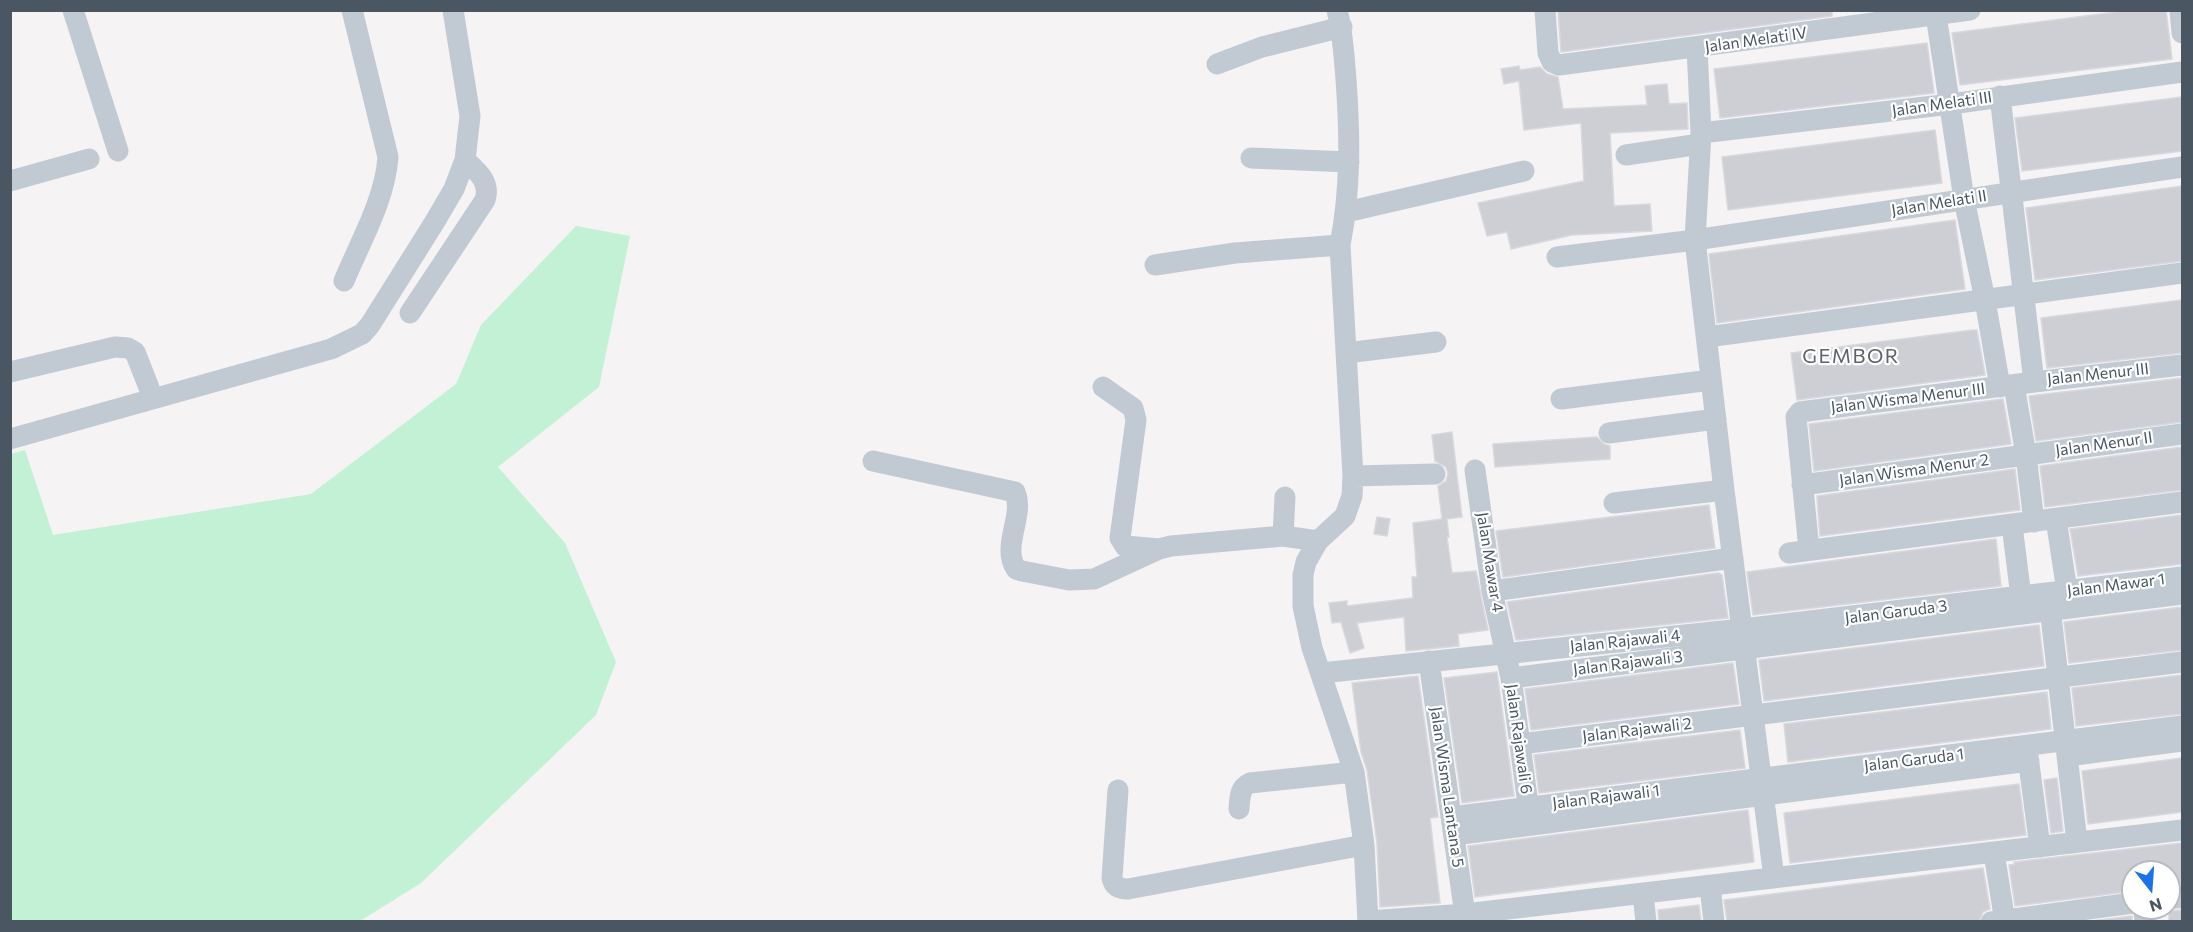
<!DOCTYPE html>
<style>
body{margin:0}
#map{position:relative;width:2193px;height:932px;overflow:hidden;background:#f5f3f3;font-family:Commissioner,sans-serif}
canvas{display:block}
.frame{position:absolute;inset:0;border:12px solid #4a5661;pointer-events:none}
.north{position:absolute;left:2121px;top:860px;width:60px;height:60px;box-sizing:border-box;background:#fff;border:2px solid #b7bbc0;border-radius:50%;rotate:163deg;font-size:16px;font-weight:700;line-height:24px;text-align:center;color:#4a5661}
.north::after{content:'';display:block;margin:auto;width:21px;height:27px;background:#1a73e8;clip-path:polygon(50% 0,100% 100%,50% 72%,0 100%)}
</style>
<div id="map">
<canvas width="2193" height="932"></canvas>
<div class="frame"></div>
<div class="north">N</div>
</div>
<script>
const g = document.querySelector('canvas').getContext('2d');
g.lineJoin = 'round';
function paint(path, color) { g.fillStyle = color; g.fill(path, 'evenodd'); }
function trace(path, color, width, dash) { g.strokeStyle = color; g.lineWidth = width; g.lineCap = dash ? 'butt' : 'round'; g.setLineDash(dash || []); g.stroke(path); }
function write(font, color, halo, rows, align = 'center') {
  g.font = font + ' Commissioner,sans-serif'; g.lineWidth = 4.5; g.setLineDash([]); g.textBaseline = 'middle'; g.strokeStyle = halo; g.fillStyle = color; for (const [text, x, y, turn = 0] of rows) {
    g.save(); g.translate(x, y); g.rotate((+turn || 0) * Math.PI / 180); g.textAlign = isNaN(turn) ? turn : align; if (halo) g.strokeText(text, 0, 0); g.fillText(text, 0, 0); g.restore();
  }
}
paint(new Path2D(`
 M576,226L630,236L599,387L498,467L565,543L616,662L596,715L421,883L360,921H11V454L25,450L53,535L311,494L456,384L481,325Z`), '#c3f1d5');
const building = new Path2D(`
 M1558,10H1832V16L1561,52Z
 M2132,10H2166L2172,59L1960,85L1952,33Z
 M1927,43L1934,93L1720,118L1714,69Z
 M1519,66L1520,70L1540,67L1547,74L1558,77L1563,109L1647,105L1645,86L1667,84L1669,104L1687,103L1688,129L1610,133L1614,206L1650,204L1652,231L1572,235L1511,249L1507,232L1487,236L1478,203L1584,181L1581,123L1524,130L1519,81L1504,84L1501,69Z
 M2182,97V151L2022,171L2015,118Z
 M1935,130L1942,183L1728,210L1722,157Z
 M2182,186V261L2035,280L2026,208Z
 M1955,220L1965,289L1717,323L1709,254Z
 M2182,300V353L2047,368L2041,318Z
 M1973,330H1977L1985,375L1797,400L1791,353Z
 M2182,378V422L2036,441L2029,396Z
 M2003,399L2011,444L1814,471L1809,424Z
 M1452,432L1462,517L1447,519L1449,537H1447L1452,573L1476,571L1488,630L1458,634L1459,646L1406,651L1404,617L1357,623L1364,648L1350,653L1341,622L1332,623L1329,603L1347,601V606L1413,598L1412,577H1417L1413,523L1442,519L1438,486L1446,481L1448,474L1446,467L1435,461L1432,435Z
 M1597,437L1604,444L1610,446V459L1495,467L1493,444Z
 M2182,447V490L2045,507L2040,466Z
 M2015,469L2020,510L1820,536L1817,496Z
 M1709,505L1715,548L1503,577L1496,531Z
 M2182,515V564L2078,576L2070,529Z
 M1377,517L1390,519L1387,536L1374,534Z
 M1996,539L2001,586L1753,615L1747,572Z
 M1718,573L1722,575L1728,618L1516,640L1507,602Z
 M2182,607V650L2069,663L2064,622Z
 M2039,625L2044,666L1764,701L1759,660Z
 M1733,663L1739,704L1531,730L1525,689Z
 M1497,672L1514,796L1462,803L1444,678Z
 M2182,675V714L2076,726L2072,688Z
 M1418,676L1438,817L1430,818L1440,903L1380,907L1377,843L1367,770L1361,752L1352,683Z
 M2047,692L2051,729L1788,762L1784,724Z
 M1740,730L1745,768L1539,793L1534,755Z
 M2182,758V812L2088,824L2082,771Z
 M2057,778L2063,831L2051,833L2044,780Z
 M2019,784L2026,835L1790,863L1784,813Z
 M1748,810L1754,862L1475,897L1468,846Z
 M2182,843V885L2169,886V872H2133V891L2015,906L2009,865L2015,864L2014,862Z
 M1983,868L1990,909L1983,912L1979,921H1727L1724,900Z
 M1699,905L1701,921H1659L1658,910Z
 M2182,910V921H2169V911Z
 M2132,916V921H2091Z`);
paint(building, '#cdcfd5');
trace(building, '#d7d9de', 1.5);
trace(new Path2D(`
 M73,10L118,151
 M1337,10C1343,33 1344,56 1346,79C1350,135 1351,189 1340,245L1353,476L1352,496L1345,516L1318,541L1306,562L1303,575V606L1312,648L1354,772L1364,845L1368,922
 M1545,10L1548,53L1552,62L1559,65L1970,10
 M2180,10L2182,33
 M1936,15L1964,199L1985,300L2000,387
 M1697,47L1701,133L1695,240L1724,490L1774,878
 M1217,64L1262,47L1342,27
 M2000,96L2034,382
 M1701,133L1951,104L2182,72
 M1626,155L1700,144
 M1251,158L1349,162
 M10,181L89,159
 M1346,212L1524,171
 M1557,257L1695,240L2182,167
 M1155,265L1235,253L1340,245
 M344,281C360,242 385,200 388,157L352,10
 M410,313L485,200C491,182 477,171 465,160
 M1707,337L2182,273
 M1346,353L1436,342
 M10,372L115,347L128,348L135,352L153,398
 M2014,385L2026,455L2034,522
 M1103,387L1133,408L1136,420L1120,538L1125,546L1159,549L1171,546L1283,536L1318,541
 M1561,399L1711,380
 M1609,433L1716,419
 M10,439L331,349L362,334L370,325L434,223L454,189L465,160L470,116L453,10
 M873,461L1015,492C1025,516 1001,545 1016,569L1022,571L1069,580L1094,579L1159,549
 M1475,470L1492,591L1511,678L1530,819
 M1353,476L1435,474
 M1802,485L2182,434
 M1614,503L1724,490
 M2056,519L2067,591
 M2012,525L2021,597
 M1283,536L1285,497
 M1809,550L1796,417L1800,412L2034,382L2182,365
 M1789,553L2182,502
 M1492,591L1733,558
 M2049,599L2077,842
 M1429,661L1466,922
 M1321,673L1742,629L2182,577
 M1511,678L2182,594
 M1520,744L2182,662
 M2027,749L2040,847
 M2067,756L2182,741
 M1118,790L1112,878C1114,887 1120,889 1128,889L1364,845
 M1239,809C1240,798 1239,788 1250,783L1354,772
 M1451,817L2182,726
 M1454,835L2029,761
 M1994,853L2005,922
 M1710,886L1714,922
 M1643,894L1646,922
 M2169,899L2182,897
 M2144,908L2145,922
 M1368,921L1465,914L2182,830
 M1991,922L2133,903`), '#c1cad2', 21);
write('16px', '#4a5661', '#fff', [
 ["Jalan Melati IV",1756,40,-8],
 ["Jalan Melati III",1942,104,-8],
 ["Jalan Melati II",1939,203,-9],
 ["Jalan Menur III",2098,374,-6],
 ["Jalan Wisma Menur III",1908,398,-7],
 ["Jalan Menur II",2104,444,-8],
 ["Jalan Wisma Menur 2",1914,470,-8],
 ["Jalan Mawar 4",1490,562,81],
 ["Jalan Mawar 1",2116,585,-7],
 ["Jalan Garuda 3",1896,612,-7],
 ["Jalan Rajawali 4",1625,641,-6],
 ["Jalan Rajawali 3",1628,663,-7],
 ["Jalan Rajawali 2",1637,730,-7],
 ["Jalan Rajawali 6",1519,739,82],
 ["Jalan Garuda 1",1914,760,-7],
 ["Jalan Wisma Lantana 5",1447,787,82],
 ["Jalan Rajawali 1",1606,797,-7]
]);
g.letterSpacing = '1.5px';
write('20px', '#5f6368', '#fff', [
 ["GEMBOR",1851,356]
]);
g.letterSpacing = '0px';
</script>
